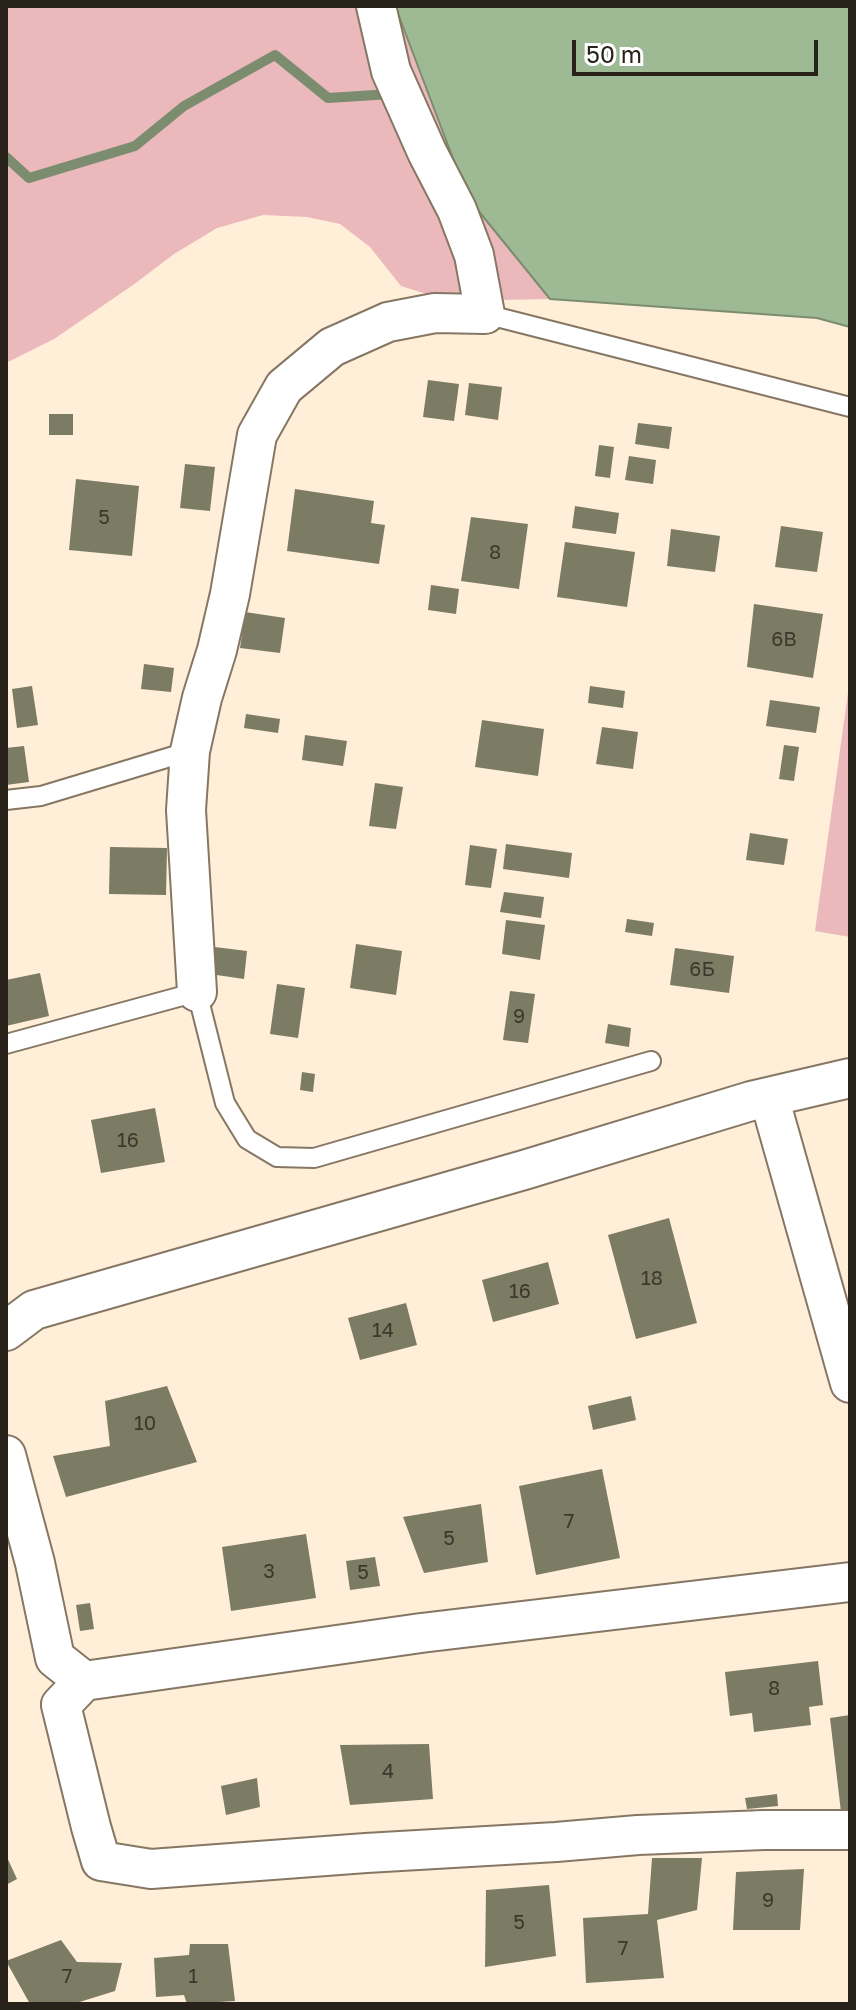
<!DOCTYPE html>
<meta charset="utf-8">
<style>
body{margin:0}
#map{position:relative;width:856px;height:2010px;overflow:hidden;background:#ffeed8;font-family:"Golos Text",sans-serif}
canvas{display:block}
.frame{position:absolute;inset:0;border:8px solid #28221a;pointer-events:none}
.scale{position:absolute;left:572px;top:40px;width:246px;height:36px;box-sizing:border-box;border:4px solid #28221a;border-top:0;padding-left:10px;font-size:24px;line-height:28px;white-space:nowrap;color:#28221a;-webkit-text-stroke:6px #fff;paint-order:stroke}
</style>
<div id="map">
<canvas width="856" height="2010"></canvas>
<div class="frame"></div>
<div class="scale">50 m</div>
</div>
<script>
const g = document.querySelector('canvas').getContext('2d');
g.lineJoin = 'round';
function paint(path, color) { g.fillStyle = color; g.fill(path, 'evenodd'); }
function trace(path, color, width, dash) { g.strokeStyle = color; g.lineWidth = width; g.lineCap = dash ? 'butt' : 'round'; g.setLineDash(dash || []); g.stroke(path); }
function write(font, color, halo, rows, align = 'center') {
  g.font = font + ' "Golos Text",sans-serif'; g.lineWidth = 6; g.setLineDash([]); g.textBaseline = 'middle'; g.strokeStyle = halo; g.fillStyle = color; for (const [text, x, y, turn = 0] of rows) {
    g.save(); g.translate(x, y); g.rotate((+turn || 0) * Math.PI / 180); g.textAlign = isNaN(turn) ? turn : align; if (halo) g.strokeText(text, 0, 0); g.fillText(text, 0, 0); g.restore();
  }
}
paint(new Path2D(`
 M6,6H397V11L468,198L550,299L449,301L401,286L370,247L340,224L307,217L263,215L217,228L174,254L133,285L54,339L6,363Z
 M850,678V937L815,931Z`), '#ebb8bc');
const water = new Path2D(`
 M397,6H850V327L817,318L550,299L468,198L397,11Z`);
paint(water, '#9eba94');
trace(water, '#7b8c6f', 2);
trace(new Path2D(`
 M6,157L29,178L135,146L184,106L275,55L328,98L391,94`), '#7b8c6f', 10);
paint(new Path2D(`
 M428,380L459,384L454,421L423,417Z
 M469,383L502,387L498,420L465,415Z
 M49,414H73V435H49Z
 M638,423L672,427L669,449L635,444Z
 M599,445L614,447L610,478L595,476Z
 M629,456L656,460L653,484L625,480Z
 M185,464L215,467L210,511L180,508Z
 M76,479L139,486L132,556L69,550Z
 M295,489L374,501L371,523L385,525L379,564L287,551Z
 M575,506L619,513L616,534L572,528Z
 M471,517L528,524L519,589L461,581Z
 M781,526L823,532L817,572L775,567Z
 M671,529L720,536L715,572L667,566Z
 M565,542L635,552L627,607L557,597Z
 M431,585L459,589L456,614L428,610Z
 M754,604L823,614L813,678L747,667Z
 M245,612L285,618L280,653L240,648Z
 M144,664L174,668L171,692L141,689Z
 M32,686L38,725L17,728L12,689Z
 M590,686L625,691L623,708L588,703Z
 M770,700L820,707L816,733L766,726Z
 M246,714L280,719L278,733L244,728Z
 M482,720L544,729L538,776L475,767Z
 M602,727L638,732L633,769L596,764Z
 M305,735L347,741L343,766L302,760Z
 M784,745L799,747L794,781L779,779Z
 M24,746L29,782L6,785V748Z
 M375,783L403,787L396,829L369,826Z
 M750,833L788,839L784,865L746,860Z
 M506,844L572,853L569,878L503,869Z
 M470,845L497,849L491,888L465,885Z
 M110,847L167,848L166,895L109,894Z
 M504,892L544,897L541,918L500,912Z
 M627,919L654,923L652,936L625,932Z
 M506,920L545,925L540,960L502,954Z
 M356,944L402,951L396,995L350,988Z
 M207,946L247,951L244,979L203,973Z
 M675,948L734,956L729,993L670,985Z
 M40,973L49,1016L6,1026V980Z
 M277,984L305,988L298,1038L270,1034Z
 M510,991L535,994L528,1043L503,1040Z
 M608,1024L631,1028L629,1047L605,1043Z
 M302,1072L315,1074L313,1092L300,1090Z
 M155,1108L165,1162L101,1173L91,1120Z
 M669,1218L697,1323L636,1339L608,1235Z
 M548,1262L559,1304L493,1322L482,1280Z
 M406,1303L417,1345L360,1360L348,1318Z
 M167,1386L197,1462L66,1497L53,1456L110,1446L105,1401Z
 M631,1396L636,1420L593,1430L588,1406Z
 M602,1469L620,1558L536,1575L519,1486Z
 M481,1504L488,1562L424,1573L403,1517Z
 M306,1534L316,1598L231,1611L222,1547Z
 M375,1557L380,1586L350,1590L346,1561Z
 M90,1603L94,1629L80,1631L76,1605Z
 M818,1661L823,1705L809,1707L811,1725L754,1732L752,1713L730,1716L725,1672Z
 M850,1715V1811L841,1812L830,1718Z
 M429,1744L433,1799L350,1805L340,1745Z
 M257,1778L260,1807L226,1815L221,1786Z
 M777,1794L778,1806L747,1809L745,1798Z
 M6,1855L17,1879L6,1885Z
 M652,1858H702L697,1910L657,1920L664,1978L586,1983L583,1918L648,1914Z
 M804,1869L800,1930H733L736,1872Z
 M549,1885L556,1956L485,1967L486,1890Z
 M61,1940L77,1962L122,1963L115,1991L73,2004H30L6,1961Z
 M190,1944H228L235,2001L187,2004L184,1995L156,1997L154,1958L189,1955Z`), '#7c7b64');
const lane = new Path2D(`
 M485,314L850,407
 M6,800L41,796L190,751
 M6,1044L197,992L225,1103L247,1139L277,1157L314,1158L651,1061`);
const street = new Path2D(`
 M197,992L186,810L190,751L202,698L217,650L230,594L257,435L284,387L332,347L388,322L435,313L485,314L474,255L457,210L427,152L391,71L376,6
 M769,1097L850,1383
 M6,1331L34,1310L524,1170L751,1101L850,1078
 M6,1455L35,1563L55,1658L84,1681
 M850,1582L421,1633L84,1681L61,1705L91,1827L101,1861L151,1869L366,1853L556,1842L638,1835L764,1830H850`);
trace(lane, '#857763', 22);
trace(street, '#857763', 42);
trace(lane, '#fff', 18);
trace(street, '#fff', 38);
write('20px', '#3d382c', null, [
 ["5",104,518],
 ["8",495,553],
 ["6В",784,640],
 ["6Б",702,970],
 ["9",519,1017],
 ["16",128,1141],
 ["18",652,1279],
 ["16",520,1292],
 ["14",383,1331],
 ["10",145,1424],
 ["7",569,1522],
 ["5",449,1539],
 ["3",269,1572],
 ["5",363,1573],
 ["8",774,1689],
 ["4",388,1772],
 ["9",768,1901],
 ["5",519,1923],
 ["7",623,1949],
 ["7",67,1977],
 ["1",193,1977]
]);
</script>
